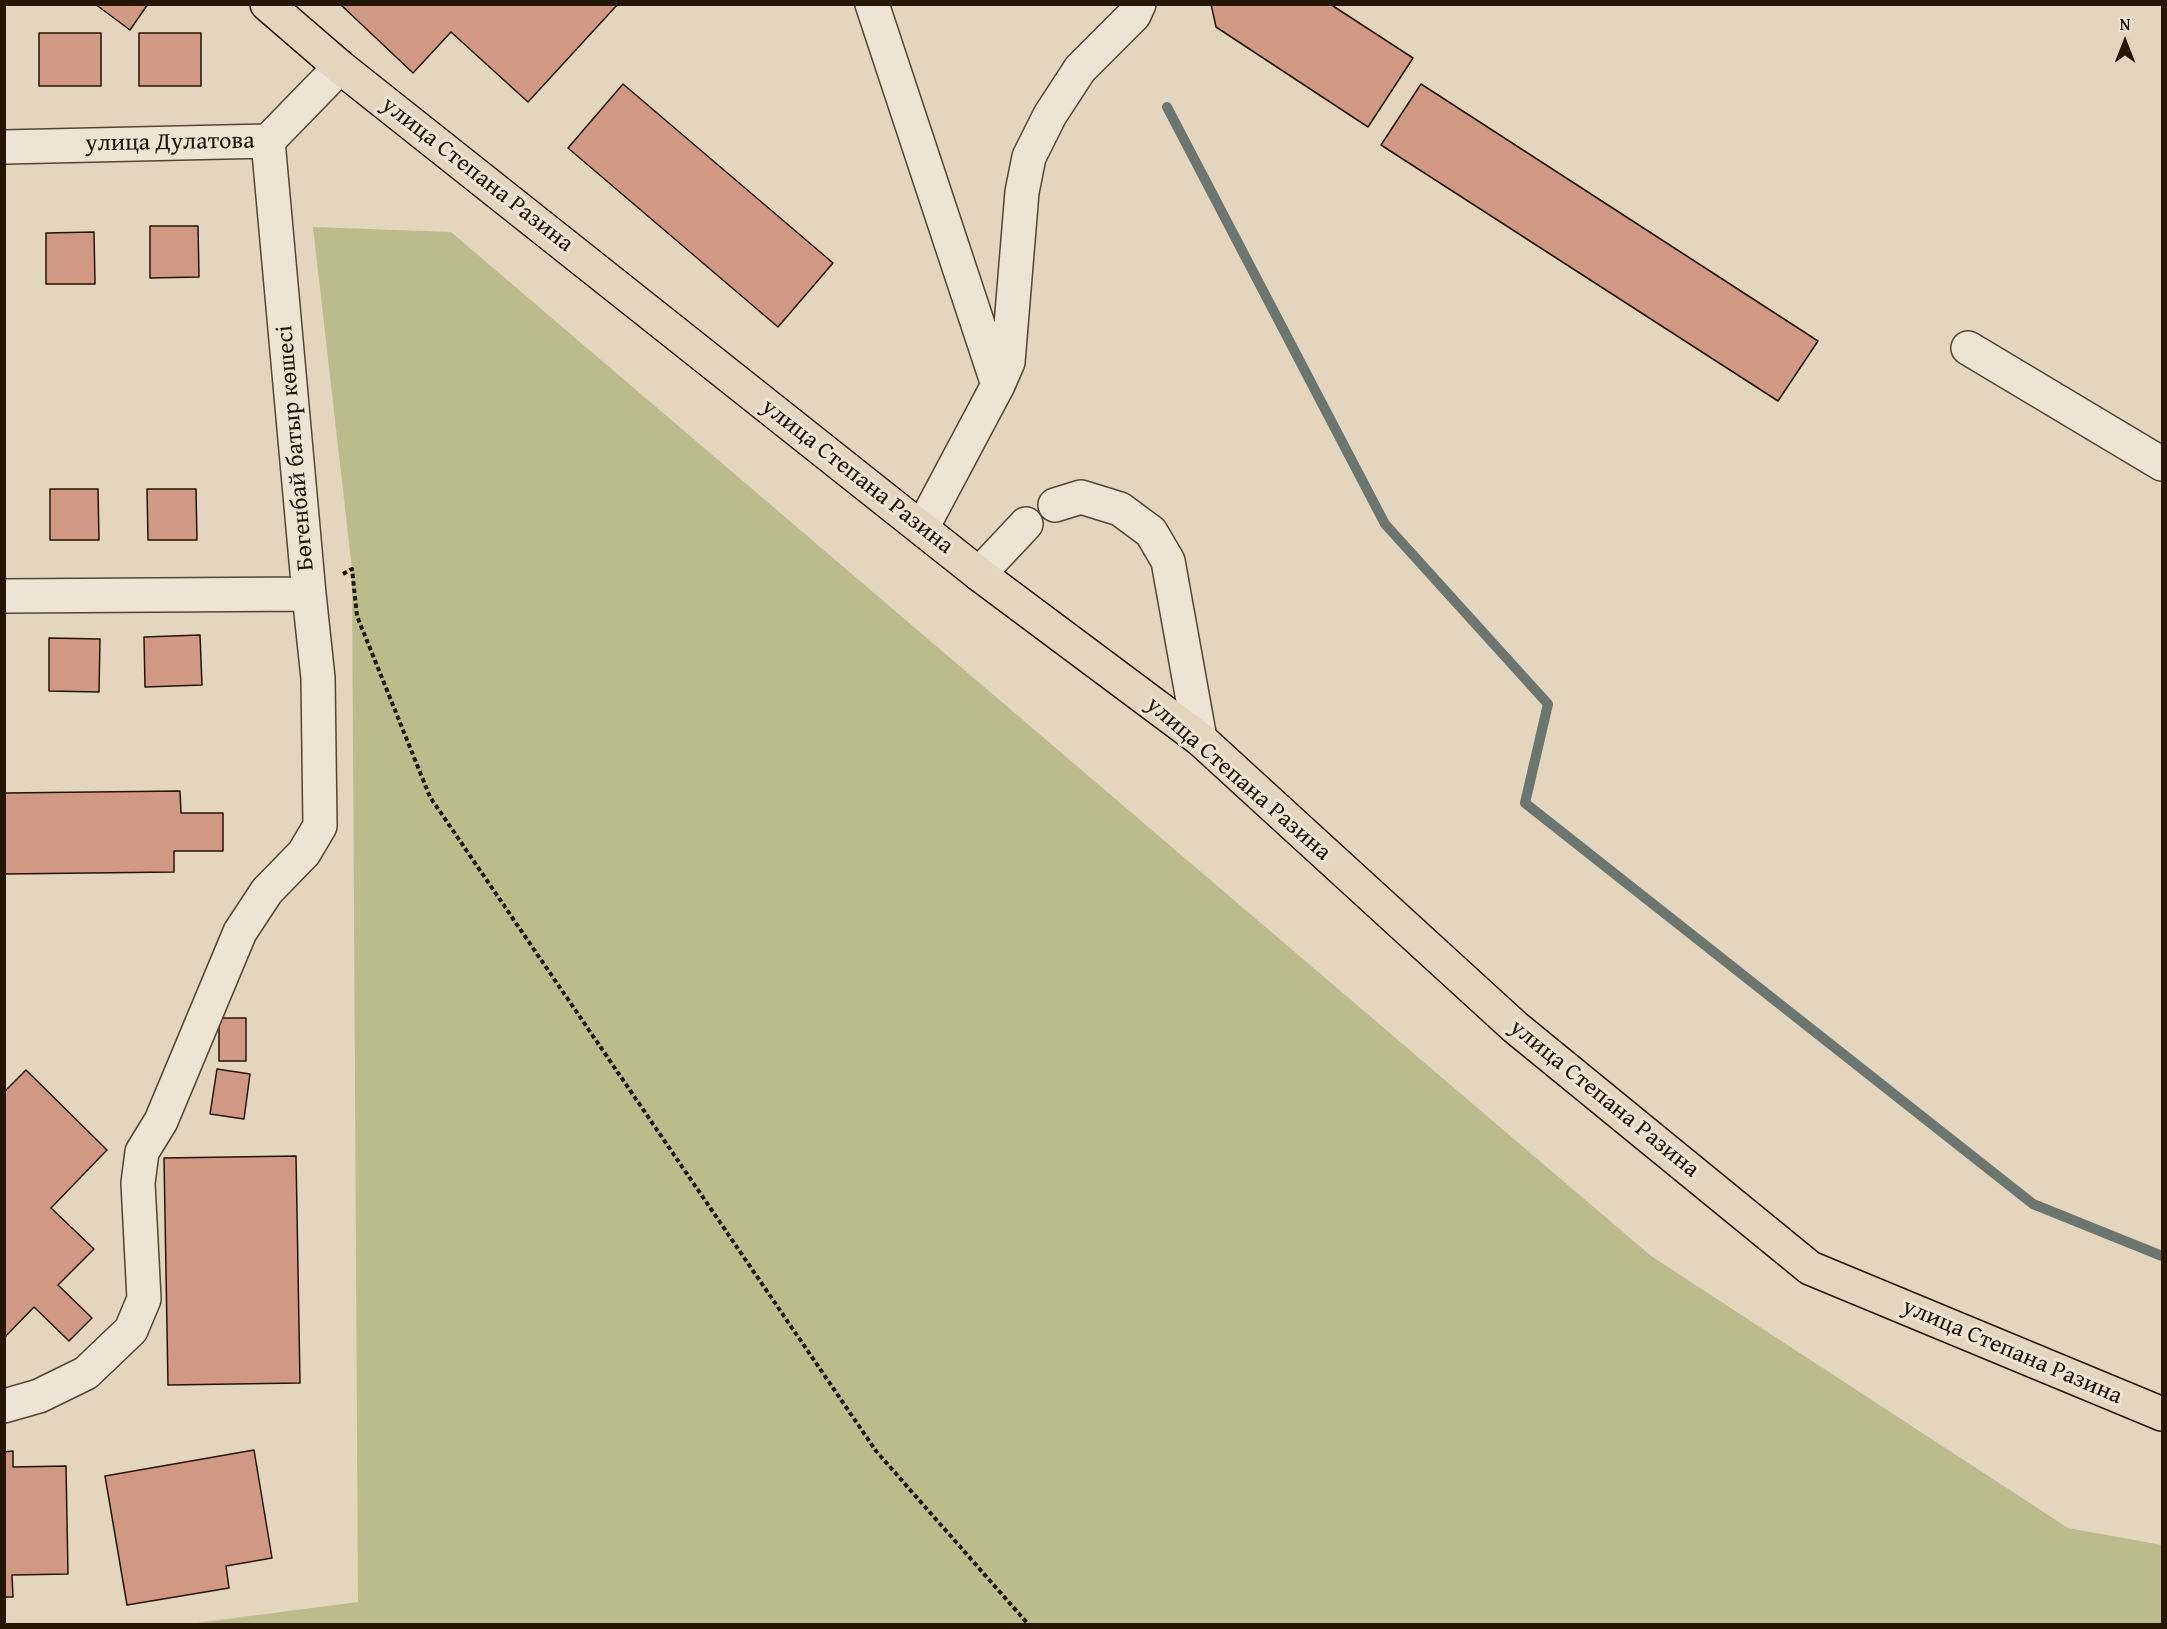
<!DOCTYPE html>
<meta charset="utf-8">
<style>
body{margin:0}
#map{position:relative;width:2167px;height:1629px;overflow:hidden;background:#e3d5be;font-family:"Gentium Book Plus",serif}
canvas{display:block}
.frame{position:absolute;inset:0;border:6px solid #251503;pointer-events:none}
.north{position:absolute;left:2095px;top:12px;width:60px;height:60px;-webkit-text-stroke:4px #ede4d5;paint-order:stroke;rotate:0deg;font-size:16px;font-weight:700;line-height:24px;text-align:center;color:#251503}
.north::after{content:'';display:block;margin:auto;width:21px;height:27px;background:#251503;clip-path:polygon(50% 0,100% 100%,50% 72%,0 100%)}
</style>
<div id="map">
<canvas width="2167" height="1629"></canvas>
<div class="frame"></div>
<div class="north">N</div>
</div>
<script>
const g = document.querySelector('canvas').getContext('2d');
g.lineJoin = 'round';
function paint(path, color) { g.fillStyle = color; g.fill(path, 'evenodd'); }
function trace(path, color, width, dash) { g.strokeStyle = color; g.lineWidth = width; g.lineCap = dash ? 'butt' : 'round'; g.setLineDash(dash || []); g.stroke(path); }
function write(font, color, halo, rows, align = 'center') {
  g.font = font + ' "Gentium Book Plus",serif'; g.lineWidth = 6; g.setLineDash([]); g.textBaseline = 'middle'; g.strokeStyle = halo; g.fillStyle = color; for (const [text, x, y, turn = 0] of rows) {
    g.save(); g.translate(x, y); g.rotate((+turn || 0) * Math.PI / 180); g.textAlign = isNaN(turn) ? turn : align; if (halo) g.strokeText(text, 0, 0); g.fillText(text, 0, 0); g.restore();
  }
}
paint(new Path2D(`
 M313,227L451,232L1651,1256L2068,1528L2162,1545V1624H189L358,1602L352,569Z`), '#bcbb8c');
trace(new Path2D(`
 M1167,107L1385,524L1548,704L1525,803L2033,1204L2162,1256`), '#6b7671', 10);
const building = new Path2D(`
 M95,4H148L130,30Z
 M340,4H618L528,102L451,32L413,73Z
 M1211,4H1330L1413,58L1368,127L1216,27Z
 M39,33H101V86H39Z
 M139,33H201V86H139Z
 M623,84L833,263L778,327L568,148Z
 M1421,84L1818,341L1778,401L1381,145Z
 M150,226H198L199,277L150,278Z
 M94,232L95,284H46V233Z
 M50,489H98L99,540H50Z
 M147,489H196L197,540H148Z
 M200,635L202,685L145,687L144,637Z
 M49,638L100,639L99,692L49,691Z
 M180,791L181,813H223V851H174V872L4,874V793Z
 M219,1018H246V1061H219Z
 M217,1069L250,1074L244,1119L210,1114Z
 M26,1070L107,1150L51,1208L94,1249L58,1285L92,1318L69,1341L34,1307L4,1338V1092Z
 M296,1156L300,1383L168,1385L164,1158Z
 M254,1450L272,1558L226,1566L229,1588L127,1605L105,1476Z
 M13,1451V1467L66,1466L68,1574L12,1575L13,1597H4V1452Z`);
paint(building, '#d19984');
trace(building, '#251503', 1.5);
const minor = new Path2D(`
 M872,4L998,385
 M4,147L268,141L340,67
 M1968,348L2162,464
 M1055,505L1081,497L1120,509L1151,532L1168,561L1200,739
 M922,528L998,385L1008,362L1022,192L1029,157L1050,115L1080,69L1134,15L1139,4
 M979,574L1026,524
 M4,596L309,594L268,141
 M4,1406L39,1396L86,1373L131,1330L144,1299L138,1183L142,1152L161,1121L240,932L267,891L304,853L320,826L318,678L309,594`);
const major = new Path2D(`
 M267,4L340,67L979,574L1200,739L1515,1027L1810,1268L2162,1414`);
trace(minor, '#544532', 36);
trace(major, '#251503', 36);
trace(new Path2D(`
 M343,574L352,569L357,616L430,797L876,1451L1028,1624`), '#251503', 4, [4.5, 3]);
trace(minor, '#ede4d5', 33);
trace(major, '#e3d5be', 33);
write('24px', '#251503', '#ede4d5', [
 ["улица Дулатова",170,143,-1],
 ["улица Степана Разина",477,175,38],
 ["Бөгенбай батыр көшесі",296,448,-95],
 ["улица Степана Разина",857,477,38],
 ["улица Степана Разина",1238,779,41],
 ["улица Степана Разина",1604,1099,39],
 ["улица Степана Разина",2012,1352,23]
]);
</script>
